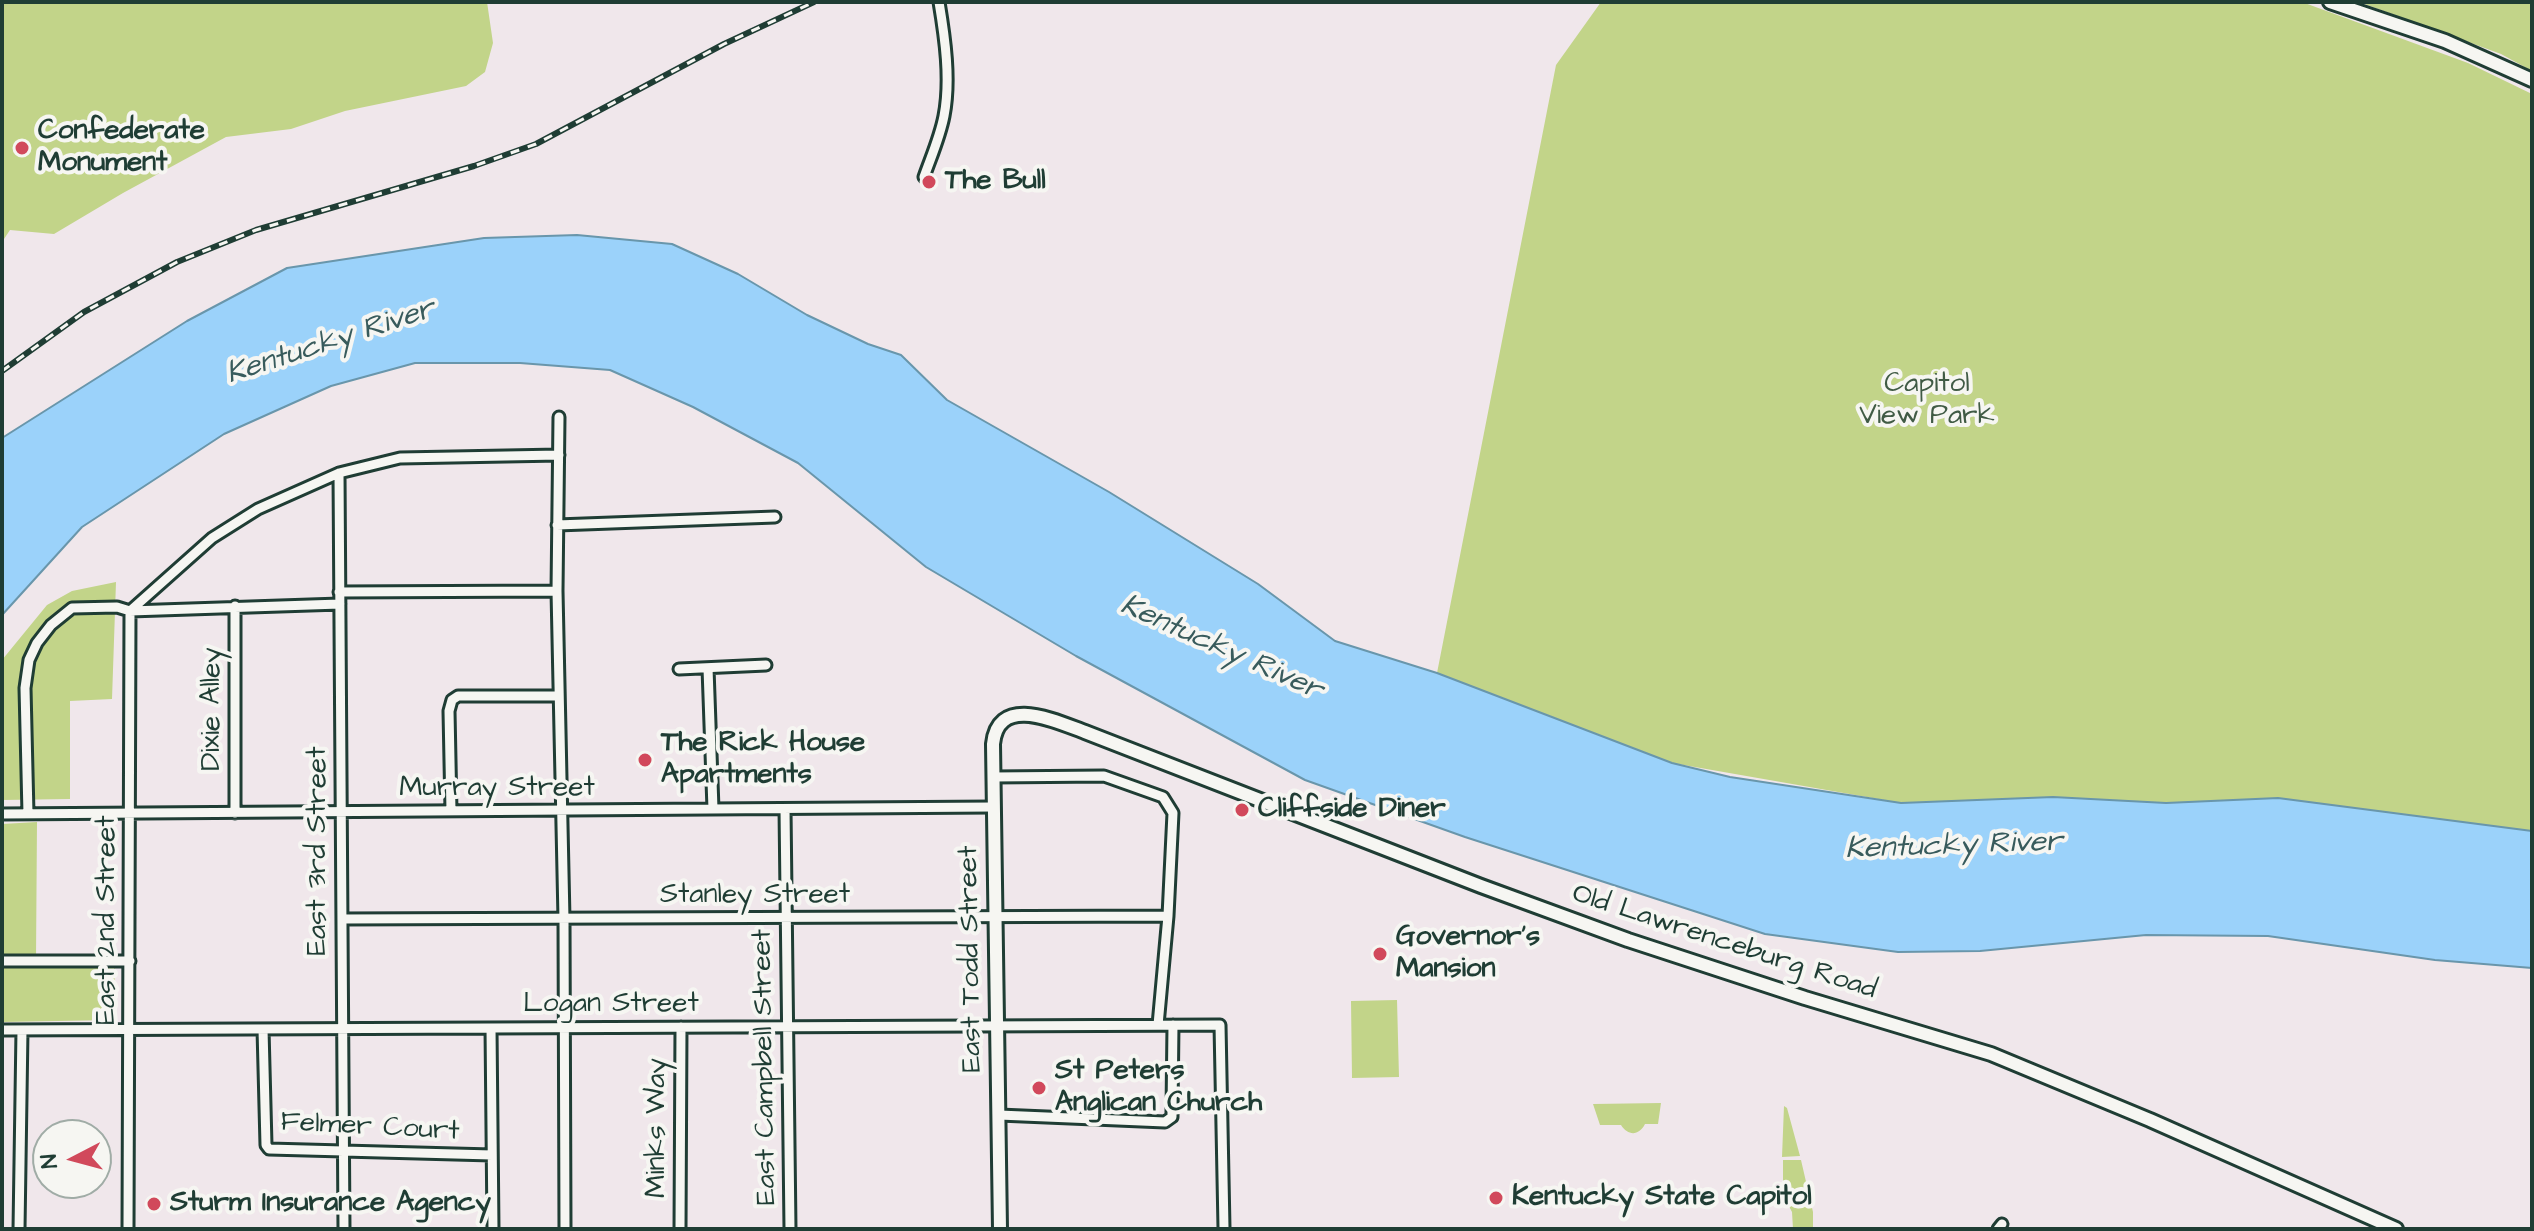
<!DOCTYPE html>
<style>
body{margin:0}
#map{position:relative;width:2534px;height:1231px;overflow:hidden;background:#f0e7eb;font-family:"Architects Daughter",sans-serif}
canvas{display:block}
.frame{position:absolute;inset:0;border:4px solid #1f3d34;pointer-events:none}
.north{position:absolute;left:32px;top:1119px;width:80px;height:80px;box-sizing:border-box;background:#f6f6f2;border:2px solid #a0aca6;border-radius:50%;rotate:264deg;font-size:22px;font-weight:700;line-height:32px;text-align:center;color:#1f3d34}
.north::after{content:'';display:block;margin:auto;width:28px;height:36px;background:#d1495b;clip-path:polygon(50% 0,100% 100%,50% 72%,0 100%)}
</style>
<div id="map">
<canvas width="2534" height="1231"></canvas>
<div class="frame"></div>
<div class="north">N</div>
</div>
<script>
const g = document.querySelector('canvas').getContext('2d');
g.lineJoin = 'round';
function paint(path, color) { g.fillStyle = color; g.fill(path, 'evenodd'); }
function trace(path, color, width, dash) { g.strokeStyle = color; g.lineWidth = width; g.lineCap = dash ? 'butt' : 'round'; g.setLineDash(dash || []); g.stroke(path); }
function write(font, color, halo, rows, align = 'center') {
  g.font = font + ' "Architects Daughter",sans-serif'; g.lineWidth = 8; g.setLineDash([]); g.textBaseline = 'middle'; g.strokeStyle = halo; g.fillStyle = color; for (const [text, x, y, turn = 0] of rows) {
    g.save(); g.translate(x, y); g.rotate((+turn || 0) * Math.PI / 180); g.textAlign = isNaN(turn) ? turn : align; if (halo) g.strokeText(text, 0, 0); g.fillText(text, 0, 0); g.restore();
  }
}
paint(new Path2D(`
 M2,2H487L493,43L485,72L466,86L345,111L291,129L226,137L123,193L54,234L10,230L2,242Z
 M1601,2H2302L2468,63L2532,94V831L2278,798L2166,803L2053,797L1901,803L1672,763L1437,673L1556,65Z
 M2359,2H2532V71L2501,54Z
 M116,582L112,699L70,701V799L2,800V660L47,605L72,591Z
 M37,822L36,958H2V824Z
 M2,965H115L114,1020L2,1022Z
 M1397,1000L1399,1077L1352,1078L1351,1001Z
 M1661,1103L1658,1124H1645C1639,1136 1628,1136 1621,1125H1600L1593,1104Z
 M1784,1106L1787,1108L1800,1156L1782,1157Z
 M1783,1160H1801L1813,1212V1229H1793L1792,1212L1783,1195Z`), '#c2d489');
const water = new Path2D(`
 M577,235L672,244L738,274L807,315L868,344L901,355L947,400L1109,492L1258,584L1335,641L1437,673L1672,763L1730,777L1901,803L2053,797L2166,803L2278,798L2532,831V968L2435,960L2268,936L2146,935L1980,951L1898,952L1765,934L1465,837L1305,780L1076,656L926,567L798,463L693,407L610,370L520,363H415L331,386L224,434L82,527L2,615V438L187,321L287,268L484,238Z`);
paint(water, '#9bd2fa');
trace(water, '#6996ab', 2);
const street = new Path2D(`
 M924,177C931,157 940,137 944,116C951,80 945,38 939,2
 M559,417L557,591L564,919L565,1229
 M339,473L344,1229
 M557,525L775,517
 M339,592L557,591
 M235,606V813
 M130,611L212,538L258,509L339,473L400,458L559,455
 M708,668L713,809
 M679,669L766,665
 M993,777L1104,776L1163,797L1173,813L1168,916L1158,1025
 M785,809L790,1229
 M451,811L449,711L452,700L458,696H558
 M2,814L993,807
 M28,814L25,688L29,660L37,643L51,625L72,608L117,607L130,611L340,604
 M342,919L1168,916
 M2,961H130
 M491,1028L493,1229
 M263,1029L266,1145L269,1149L492,1155
 M2,1030L1220,1025L1224,1228
 M999,1115L1165,1122L1172,1117V1111L1173,1025
 M19,1229L22,1030
 M128,1229L130,611
 M680,1229L681,1027
 M1998,1229L2002,1224`);
const secondary = new Path2D(`
 M2330,2L2445,41L2532,80
 M1000,1229L993,744C998,694 1055,721 1085,732L1481,886L1628,940L1805,998L1991,1054L2150,1120L2396,1229`);
trace(street, '#1f3d34', 15);
trace(secondary, '#1f3d34', 18);
trace(street, '#f6f6f2', 9);
trace(secondary, '#f6f6f2', 12);
const rail = new Path2D(`
 M2,371L84,312L177,262L256,230L474,166L536,144L724,44L814,2`);
trace(rail, '#1f3d34', 6);
trace(rail, '#f6f6f2', 3, [9]);
for (const [x, y, r, color] of [
 [22,148,8,"#d1495b"],
 [929,182,8,"#d1495b"],
 [645,760,8,"#d1495b"],
 [1242,810,8,"#d1495b"],
 [1380,954,8,"#d1495b"],
 [1039,1088,8,"#d1495b"],
 [1496,1198,8,"#d1495b"],
 [154,1204,8,"#d1495b"]
]) { const dot = new Path2D(); dot.arc(x, y, r, 0, 2 * Math.PI); g.fillStyle = color; g.fill(dot); trace(dot, '#f6f6f2', 3); }
write('bold 28px', '#1f3d34', '#f6f6f2', [
 ["Confederate",38,132],
 ["Monument",38,164],
 ["The Bull",945,182],
 ["The Rick House",661,744],
 ["Apartments",661,776],
 ["Cliffside Diner",1258,810],
 ["Governor's",1396,938],
 ["Mansion",1396,970],
 ["St Peters",1055,1072],
 ["Anglican Church",1055,1104],
 ["Kentucky State Capitol",1512,1198],
 ["Sturm Insurance Agency",170,1204]
], 'left');
write('28px', '#405b45', '#f6f6f2', [
 ["Capitol",1927,385],
 ["View Park",1927,417]
]);
write('28px', '#1f3d34', '#f6f6f2', [
 ["Dixie Alley",213,709,-90],
 ["Murray Street",497,789],
 ["East 3rd Street",319,851,-90],
 ["Stanley Street",755,896],
 ["East 2nd Street",108,920,-90],
 ["Old Lawrenceburg Road",1724,943,18],
 ["East Todd Street",972,959,-91],
 ["Logan Street",611,1005],
 ["East Campbell Street",766,1067,-91],
 ["Felmer Court",370,1128,3],
 ["Minks Way",658,1128,-90]
]);
write('italic 30px', '#385b5c', '#f6f6f2', [
 ["Kentucky River",331,343,-18],
 ["Kentucky River",1221,649,24],
 ["Kentucky River",1954,847,-2]
]);
</script>
